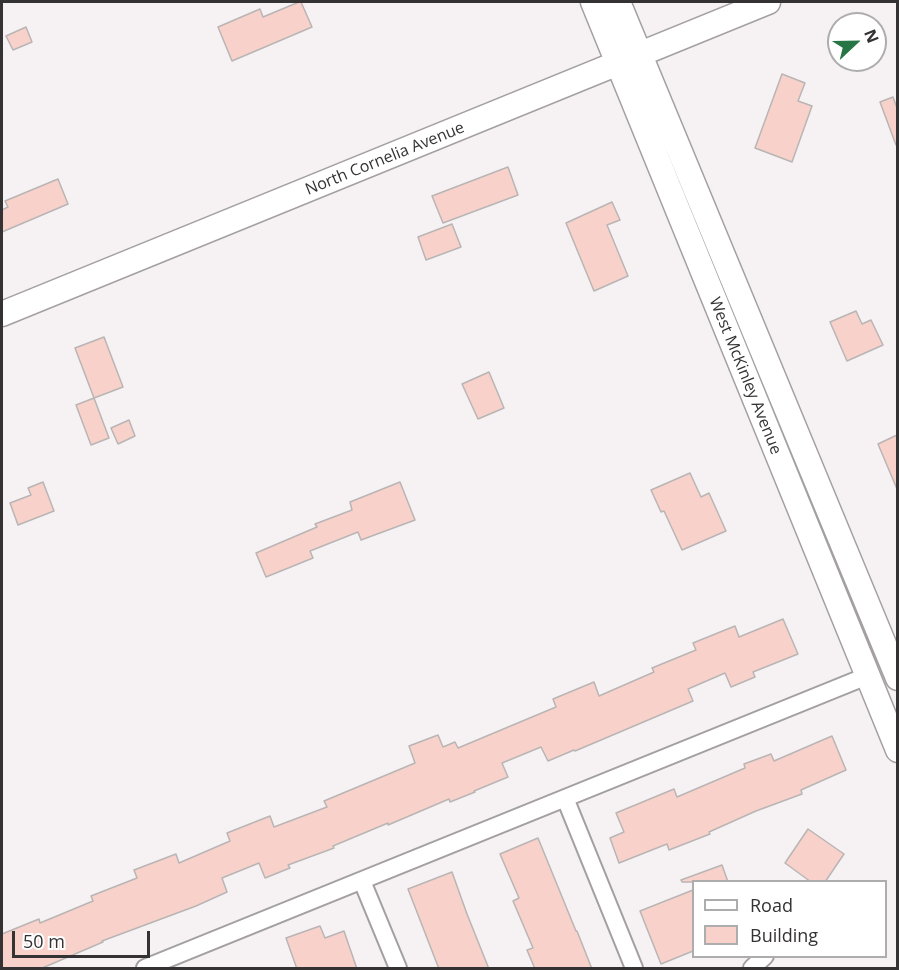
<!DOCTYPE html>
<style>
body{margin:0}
#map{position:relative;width:899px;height:970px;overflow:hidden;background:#f6f2f3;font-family:"Open Sans",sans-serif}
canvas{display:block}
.frame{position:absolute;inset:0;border:3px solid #343233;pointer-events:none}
.legend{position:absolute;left:692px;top:880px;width:195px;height:78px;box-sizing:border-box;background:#fff;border:2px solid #aeadad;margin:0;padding:8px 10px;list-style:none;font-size:18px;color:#343233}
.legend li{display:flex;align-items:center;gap:12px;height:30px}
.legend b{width:30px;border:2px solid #aeadad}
.north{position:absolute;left:827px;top:12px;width:60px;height:60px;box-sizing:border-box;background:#fff;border:2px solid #aeadad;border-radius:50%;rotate:68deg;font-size:16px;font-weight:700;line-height:24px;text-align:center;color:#343233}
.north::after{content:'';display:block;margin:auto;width:21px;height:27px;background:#277545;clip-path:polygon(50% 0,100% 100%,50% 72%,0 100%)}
.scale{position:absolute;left:12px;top:931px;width:138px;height:27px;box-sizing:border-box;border:3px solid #343233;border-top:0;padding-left:8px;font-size:18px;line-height:21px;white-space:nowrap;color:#343233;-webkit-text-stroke:4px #fff;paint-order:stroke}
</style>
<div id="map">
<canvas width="899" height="970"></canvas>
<div class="frame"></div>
<ul class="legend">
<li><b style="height:8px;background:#fff"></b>Road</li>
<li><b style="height:16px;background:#f8d2ca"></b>Building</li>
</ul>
<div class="north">N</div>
<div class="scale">50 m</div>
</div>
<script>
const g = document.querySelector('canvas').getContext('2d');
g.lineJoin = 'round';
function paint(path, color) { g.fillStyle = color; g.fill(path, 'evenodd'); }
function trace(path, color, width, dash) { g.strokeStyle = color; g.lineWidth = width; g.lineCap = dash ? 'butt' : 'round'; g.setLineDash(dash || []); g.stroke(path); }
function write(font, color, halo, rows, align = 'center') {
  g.font = font + ' "Open Sans",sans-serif'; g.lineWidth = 4.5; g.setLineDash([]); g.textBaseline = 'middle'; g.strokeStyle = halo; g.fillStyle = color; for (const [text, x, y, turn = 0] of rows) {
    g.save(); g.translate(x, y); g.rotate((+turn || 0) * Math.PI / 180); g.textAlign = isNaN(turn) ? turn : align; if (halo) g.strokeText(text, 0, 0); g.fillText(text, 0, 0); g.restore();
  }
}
const building = new Path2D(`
 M299,2H301L312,27L232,61L218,27L260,9L263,17Z
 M26,27L32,42L13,50L6,36Z
 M782,74L805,83L798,101L812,106L792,162L755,148Z
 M893,97L897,108V145H896L880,102Z
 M508,167L518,195L443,223L432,196Z
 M58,179L68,204L2,232V210L8,207L5,201Z
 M612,202L620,220L607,225L628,276L594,291L566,223Z
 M452,224L461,247L426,260L418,237Z
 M856,311L862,324L871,320L883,345L847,361L830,322Z
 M104,337L123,387L94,398L75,348Z
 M489,372L504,408L478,419L462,384Z
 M94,398L109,438L91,445L76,405Z
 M129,420L135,436L118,444L111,428Z
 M897,435V489L878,444Z
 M690,473L701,497L709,493L726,531L682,550L664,511L661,512L651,490Z
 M43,482L54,511L18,525L10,503L31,495L28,488Z
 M400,482L415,520L361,540L358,532L310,551L313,558L266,577L256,553L317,527L315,524L352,510L350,502Z
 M783,619L798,654L753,672L755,677L731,687L725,673L688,689L693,701L575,751L574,750L548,761L541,747L502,763L508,777L474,791L475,792L450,802L449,799L388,825V823L333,846L334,848L288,865L290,868L265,878L259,863L222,878L227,892L196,906L102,941L103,942L40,969H2V934L39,919L40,923L93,901L91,896L137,878L134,870L176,854L179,863L230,841L227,833L270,816L274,827L327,807L324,801L415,763L409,746L438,735L443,747L455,742L458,748L556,707L553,699L594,682L599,696L654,672L652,668L696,650L693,643L735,626L739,637Z
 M832,736L846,770L801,790L802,794L756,811L709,832L710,834L669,850L667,844L619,863L610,838L624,832L616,813L674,789L677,797L745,768L744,764L771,754L774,761Z
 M808,829L844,854L825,882H811L785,863Z
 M538,838L576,931H577L592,969H535L527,950L533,948L513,901L519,898L500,854Z
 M722,865L728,882H682L681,880Z
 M452,872L467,914L489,969H439L427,938L408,889Z
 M693,890V951L661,964L640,911Z
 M320,926L325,938L344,931L357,969H297L286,938Z`);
paint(building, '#f8d2ca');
trace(building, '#b9b5b5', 1.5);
const street = new Path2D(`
 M565,798L634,968
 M362,881L398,968
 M145,968L867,676
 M752,968L765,956`);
const secondary = new Path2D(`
 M593,2L898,750
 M618,2L898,678
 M2,314L768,2`);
trace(street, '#a4a0a1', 20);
trace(secondary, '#a4a0a1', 27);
trace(street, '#fff', 16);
trace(secondary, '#fff', 24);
write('16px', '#343233', '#fff', [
 ["North Cornelia Avenue",385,159,-22],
 ["West McKinley Avenue",745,376,68]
]);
</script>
